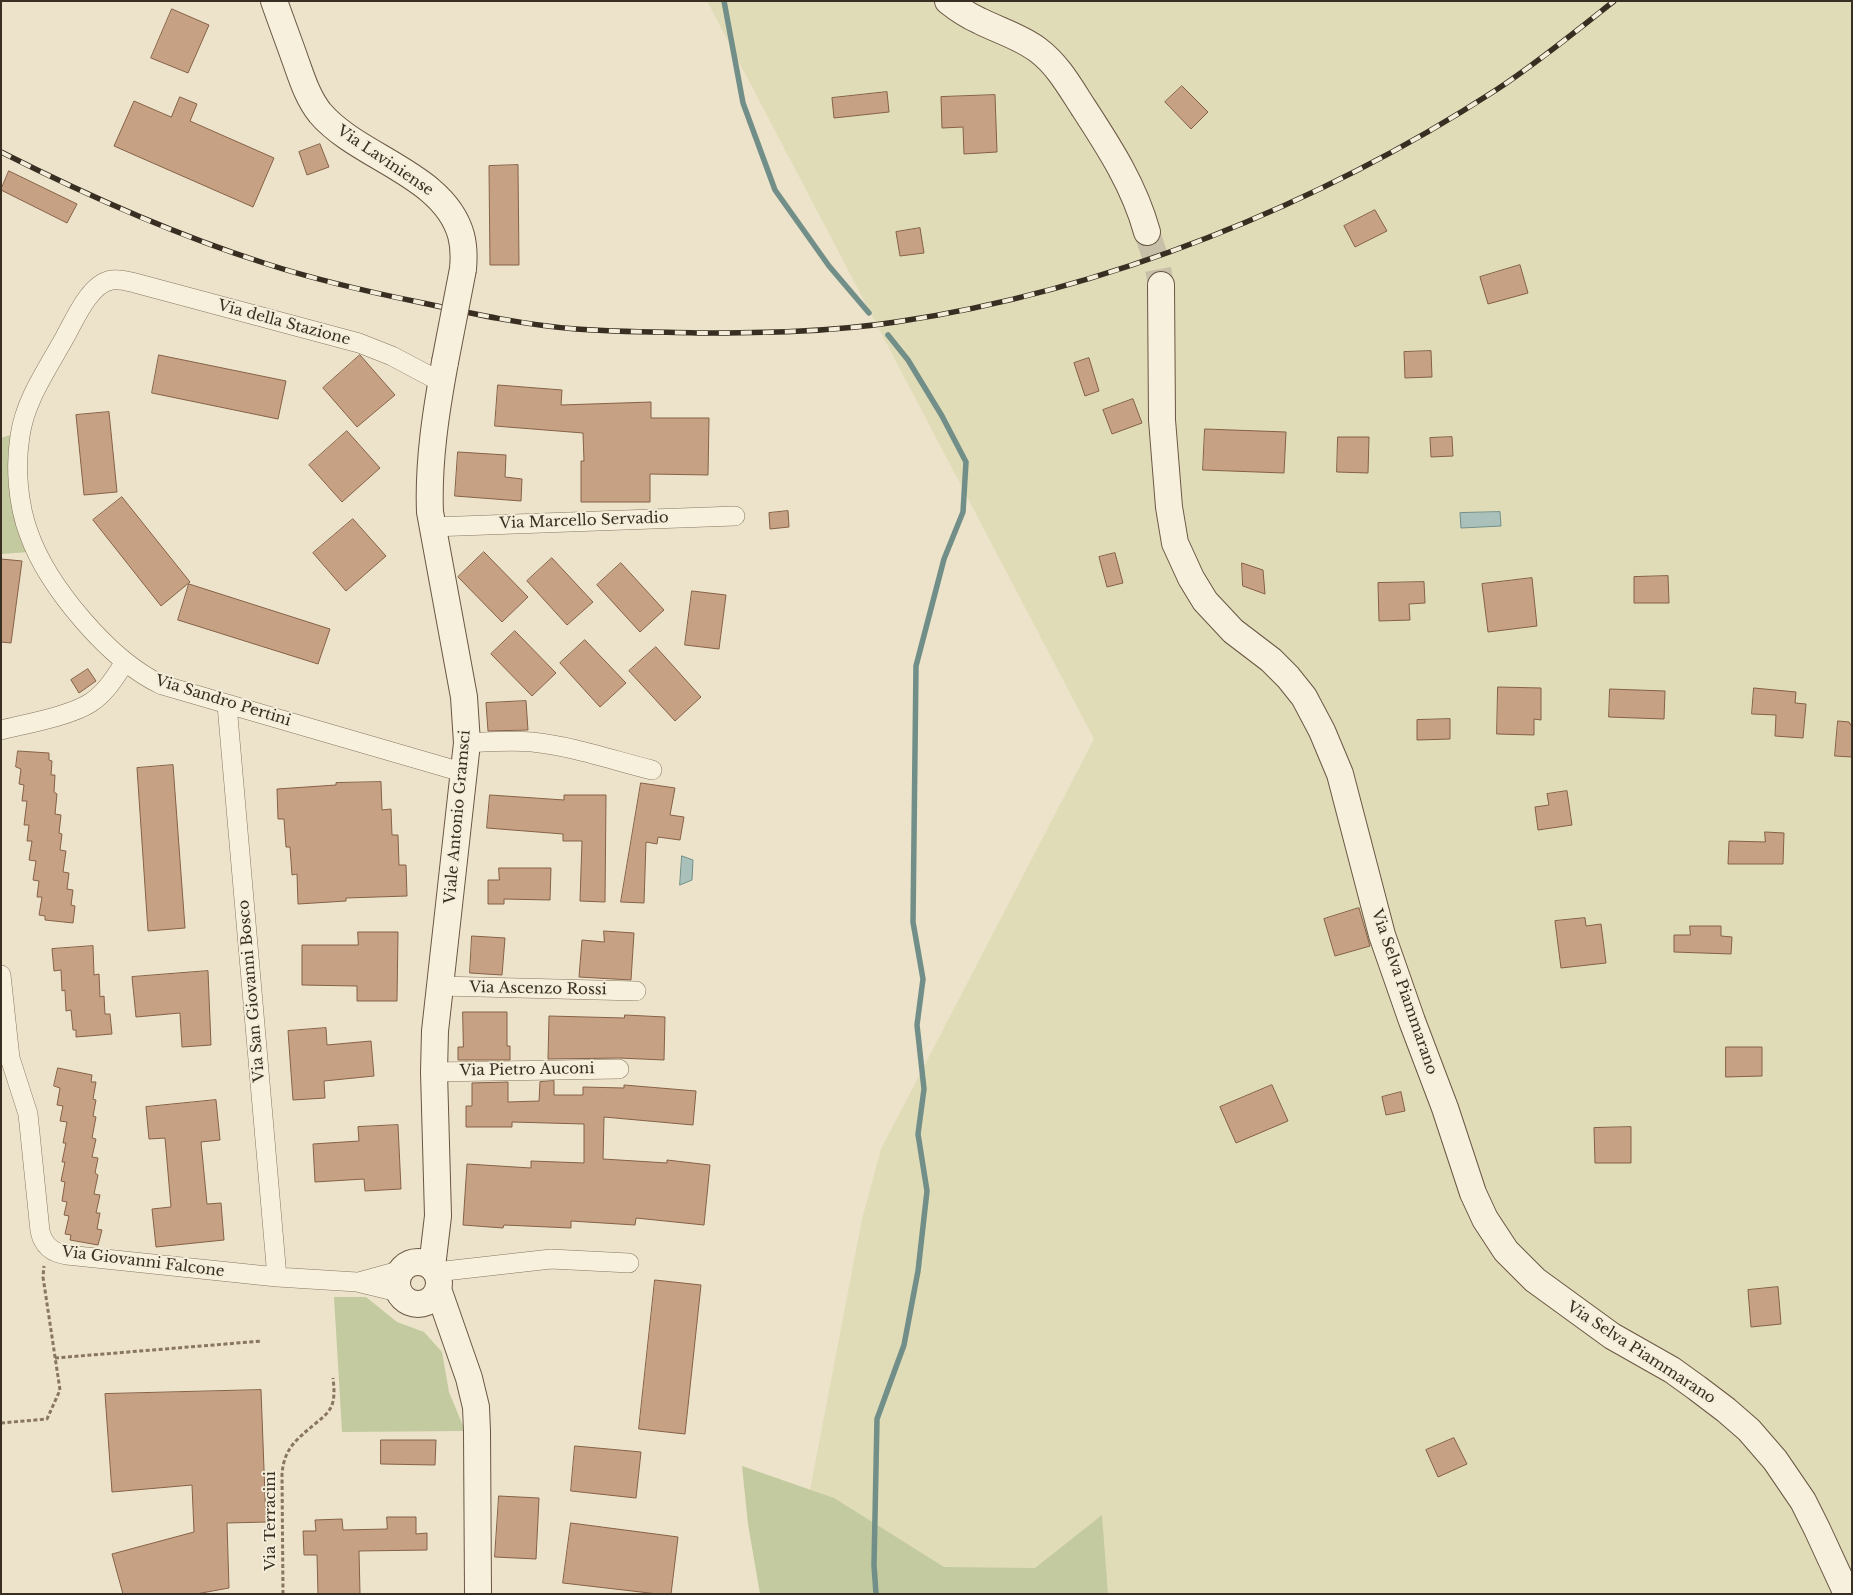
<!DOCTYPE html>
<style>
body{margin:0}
#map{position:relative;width:1853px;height:1595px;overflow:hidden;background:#ece3ca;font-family:"Libre Baskerville",serif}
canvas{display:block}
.frame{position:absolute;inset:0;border:2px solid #392e22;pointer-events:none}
</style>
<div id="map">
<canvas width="1853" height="1595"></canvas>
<div class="frame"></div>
</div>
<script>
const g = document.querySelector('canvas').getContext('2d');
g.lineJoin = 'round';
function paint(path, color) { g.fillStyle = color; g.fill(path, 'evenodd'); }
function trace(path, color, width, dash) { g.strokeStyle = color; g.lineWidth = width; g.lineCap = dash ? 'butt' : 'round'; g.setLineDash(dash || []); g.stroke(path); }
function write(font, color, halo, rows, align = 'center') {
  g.font = font + ' "Libre Baskerville",serif'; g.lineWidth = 4; g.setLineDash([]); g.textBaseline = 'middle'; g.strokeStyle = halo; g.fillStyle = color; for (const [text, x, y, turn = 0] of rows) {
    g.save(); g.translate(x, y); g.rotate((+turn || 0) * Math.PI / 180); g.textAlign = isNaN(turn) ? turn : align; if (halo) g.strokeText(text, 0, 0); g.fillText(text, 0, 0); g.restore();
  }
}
paint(new Path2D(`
 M707,1H1852V1594H790L862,1219L881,1149L1094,739Z`), '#e1dcb8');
paint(new Path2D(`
 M10,435V465L29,552L1,554V438Z
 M334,1297H366L397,1322L424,1332L442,1352L449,1392L465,1431L342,1432Z
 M742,1466L834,1498L944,1567L1035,1568L1102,1515L1108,1594H760L748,1524Z`), '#c3ca9f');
const water = new Path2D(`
 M1500,512L1501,526L1461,528L1460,513Z
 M682,856L693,860L692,880L680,885Z`);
paint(water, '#aac1bb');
trace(water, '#718f88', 1);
trace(new Path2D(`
 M724,1L743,103L775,190L829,266L869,313
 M876,1594L874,1565L877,1419L904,1345L918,1271L927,1191L918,1134L924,1089L917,1025L923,979L913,922L916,666L944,559L963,512L966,462L942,416L908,360L888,335`), '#718f88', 5.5);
const building = new Path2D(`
 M172,9L209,25L188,73L151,58Z
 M1182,86L1208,112L1191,129L1165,102Z
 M887,92L889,112L834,118L832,98Z
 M995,95L997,152L964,154L963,127L942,128L941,97Z
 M180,97L197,104L190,121L274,158L253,207L114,146L134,101L171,117Z
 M320,144L329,167L307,175L299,152Z
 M518,165L519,265H490L489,166Z
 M9,171L77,204L67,223L1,190Z
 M1375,210L1387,231L1355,247L1344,226Z
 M920,228L924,253L900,256L896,232Z
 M1520,265L1528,293L1488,304L1480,277Z
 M1431,351L1432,377L1405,378L1404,352Z
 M159,355L286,381L278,419L152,393Z
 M360,355L395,395L357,427L323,388Z
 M1089,358L1099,391L1085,396L1074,363Z
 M498,385L562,390L561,405L651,402V418H709L708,475L650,474V502H581V461H584L583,433L495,426Z
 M1133,399L1142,423L1112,434L1103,410Z
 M109,412L117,492L84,495L76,415Z
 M1205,429L1286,432L1284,473L1203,470Z
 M347,431L380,468L342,502L309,465Z
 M1338,437H1369L1368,473L1337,472Z
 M1452,437L1453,456L1431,457L1430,438Z
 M458,452L506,455L505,477L522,479L521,501L455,496Z
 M122,497L190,582L161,606L93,520Z
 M788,511L789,527L770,529L769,513Z
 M353,519L386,556L346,591L313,553Z
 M484,552L528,597L502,622L458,577Z
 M1115,553L1123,583L1107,587L1099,557Z
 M552,558L593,602L567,625L527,581Z
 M1,559L22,561L11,643L1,642Z
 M621,563L664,610L640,632L597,585Z
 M1242,563L1263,570L1265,594L1243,586Z
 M1668,576L1669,603H1634V577Z
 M1532,578L1537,626L1488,632L1482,584Z
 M1424,582L1425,603L1409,604L1410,620L1379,621L1378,583Z
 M189,584L330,629L318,664L178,620Z
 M692,591L726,595L719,649L685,645Z
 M515,631L556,673L532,696L491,654Z
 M585,640L626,683L600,707L560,663Z
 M656,647L701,697L675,721L629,671Z
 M88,669L96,681L79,693L71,680Z
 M1498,687L1541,688V720L1534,719V735L1497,734Z
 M1754,688L1796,692L1795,703L1806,704L1803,738L1775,736L1776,715L1752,714Z
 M1610,689L1665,691L1664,719L1609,717Z
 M526,701L528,730L488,731L486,703Z
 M1450,719V739L1417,740V720Z
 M1838,721L1849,722L1852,727V757L1835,756Z
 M18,751L49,753V760L52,761L51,775H55L54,792L57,794L55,814L61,815L59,833L62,834L60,850L66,851L63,872L69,873L67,889L73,890L71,905L75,906L73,923L45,920V916L39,915L42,897H37L39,881L33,880L36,861L29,860L32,841H27L29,825H24L27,801H22L24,785L19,784L21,769L16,767Z
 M173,765L185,928L148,931L137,768Z
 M381,782L382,810L391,809L392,835H398L399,865H406L407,896L346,898V901L298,904L297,874L292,875L290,847H286L284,819H278L277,789L336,785V783Z
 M641,783L675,788L670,815L684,817L680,840L658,837L657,844L646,842L644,903L621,902Z
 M1567,791L1572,825L1538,830L1535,807L1549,805L1547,794Z
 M490,795L564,800V795H606L605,902L580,901L582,841H563V834L487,828Z
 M1765,832L1784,833L1783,864H1728L1729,841L1765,842Z
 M499,868H551L550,900L504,899V904H488V880H499Z
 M1359,908L1370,946L1335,956L1324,919Z
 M1585,918L1586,926L1601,924L1606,963L1561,968L1555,921Z
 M1690,926H1721V936L1732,937L1731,954L1674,952V935H1690Z
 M604,931L634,933L631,980L579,977L582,940L604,942Z
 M358,932H398L397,1001H357V986L302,985V945H358Z
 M472,936L505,938L502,975L470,973Z
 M93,946L94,975L99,974L100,997L104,996L105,1014H110L112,1034L76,1037V1030H73L71,1010L66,1011L65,990L62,991L61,970L54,971L52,949Z
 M208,971L211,1045L182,1047L180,1013L136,1017L132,977Z
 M463,1012H507V1046H510V1060H458V1047H463Z
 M625,1015L665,1017L664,1060L619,1058L548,1059L549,1016L624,1018Z
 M326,1028L327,1045L371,1041L374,1076L324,1081L325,1098L293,1100L288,1031Z
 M1726,1047H1762V1076L1726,1077Z
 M58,1068L92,1075L91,1082H96L93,1099L96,1100L93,1116L96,1117L92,1138L96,1139L92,1157L98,1158L95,1173L98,1175L94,1194L100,1195L96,1213H100L97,1229L102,1230L98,1245L70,1240L71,1235L65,1234L69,1216L64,1215L67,1202L62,1201L65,1182L61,1181L65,1162H62L66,1143H63L67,1122L60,1121L63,1106L57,1105L60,1088L54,1086Z
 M554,1081V1095H583V1087L624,1088V1085L696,1091L693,1125L604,1117L603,1159L667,1163V1160L710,1165L704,1225L636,1218L635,1225L571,1221V1228L504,1225L503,1228L463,1225L467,1164L531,1168V1161L584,1163V1124L512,1122V1127H466V1106H472V1083L508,1082V1102L539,1101L540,1082Z
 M1272,1085L1288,1121L1236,1143L1220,1107Z
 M1401,1092L1405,1111L1386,1115L1382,1097Z
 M216,1100L220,1140L201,1142L207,1204L221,1203L224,1240L156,1247L152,1209L171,1207L165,1138L149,1139L146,1107Z
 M398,1125L401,1189L365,1191L364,1179L315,1182L313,1144L359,1141L358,1127Z
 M1631,1127V1163H1595L1594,1128Z
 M655,1280L701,1285L685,1434L639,1429Z
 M1778,1287L1781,1324L1751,1327L1748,1290Z
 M261,1390L266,1522L227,1523L229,1588L196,1594H123L112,1554L194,1532L192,1485L112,1492L105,1394Z
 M1454,1438L1467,1464L1438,1477L1426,1450Z
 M381,1440H436L435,1465L381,1464Z
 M575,1446L641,1452L636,1498L571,1491Z
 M499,1496L539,1498L536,1559L495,1557Z
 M387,1517H416V1534L427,1533V1550L359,1551L360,1594H318L317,1555H304L303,1531H316L315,1520L342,1519L343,1530L387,1529Z
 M571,1523L678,1537L671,1594H658L563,1583Z`);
paint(building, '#c7a183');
trace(building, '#856147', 1);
trace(new Path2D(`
 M1147,232L1157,263L1161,285`), '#c8bfa8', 26, [26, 13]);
const street = new Path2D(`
 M441,382L392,356L359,343L135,283C127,281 120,279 112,280C90,283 75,319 65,337C48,368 25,400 20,436C15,467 18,505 29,534C48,587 110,661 162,685L465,773
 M432,527L735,516
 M227,705L277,1277
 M1,730C25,724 70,716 90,703C106,693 115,677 125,662
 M467,743C488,742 510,740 532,742C572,746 612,760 652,770
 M1,975L10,1058L28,1114L40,1231C43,1245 52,1253 67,1255L277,1277L357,1282L398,1292
 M440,986L636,991
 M434,1072L619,1069
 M436,1272L551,1259L629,1263
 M359,1282L399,1271`);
const secondary = new Path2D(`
 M274,1C281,21 289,42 296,62C302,79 308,98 320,113C358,158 444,174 461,235C464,246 464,258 463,269
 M948,1C958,9 969,16 980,21C1000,31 1021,37 1038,50C1058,65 1070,87 1083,107C1109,147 1134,185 1147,232
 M1161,285L1162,420L1169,507L1175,543L1191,578L1205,601L1233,631L1271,660L1288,677L1304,697L1322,731L1340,774L1382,935L1412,1021L1445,1108L1473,1193L1485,1219L1506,1251L1535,1280L1612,1336L1672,1370L1697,1388L1726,1410L1749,1430L1775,1460L1803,1501L1817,1529L1847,1594
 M397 1283a21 21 0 1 1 42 0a21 21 0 1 1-42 0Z
 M432,1267L438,1216L434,1072L435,1031L467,743L464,697L430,512C428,462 436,411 445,362
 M438,1289L469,1378L476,1407L477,1431L478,1594`);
trace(street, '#887660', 20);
trace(secondary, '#6a5743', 28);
trace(new Path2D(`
 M55,1358L262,1341
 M1,1423L47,1419L60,1390L43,1277L44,1266
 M283,1594L282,1474C284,1448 297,1439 316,1423C322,1418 329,1413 332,1405C335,1396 334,1387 333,1378`), '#887660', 3, [4, 2.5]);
trace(street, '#f7f0dd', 19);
trace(secondary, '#f7f0dd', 26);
const rail = new Path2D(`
 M1,152C86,195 173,234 264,263C316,280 369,292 423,303C474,314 525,325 576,329C617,332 657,332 697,333C764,333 830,332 896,322C1105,291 1319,205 1496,90C1537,63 1575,32 1614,1`);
trace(rail, '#392e22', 5.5);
trace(rail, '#f4edda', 4, [11]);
const secondaryBridge = new Path2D(`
 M445,362L463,269`);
trace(secondaryBridge, '#6a5743', 28, []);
trace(secondaryBridge, '#f7f0dd', 26);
write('15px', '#392e22', '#f4edda', [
 ["Via Laviniense",385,161,34],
 ["Via della Stazione",284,323,15],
 ["Via Marcello Servadio",584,521,-2],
 ["Via Sandro Pertini",223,701,17],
 ["Viale Antonio Gramsci",458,817,-85],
 ["Via Ascenzo Rossi",538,989,1],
 ["Via San Giovanni Bosco",252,991,-95],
 ["Via Selva Piammarano",1404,992,71],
 ["Via Pietro Auconi",527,1070,-1],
 ["Via Giovanni Falcone",143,1262,7],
 ["Via Selva Piammarano",1641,1353,33],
 ["Via Terracini",271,1521,-90]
]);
</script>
